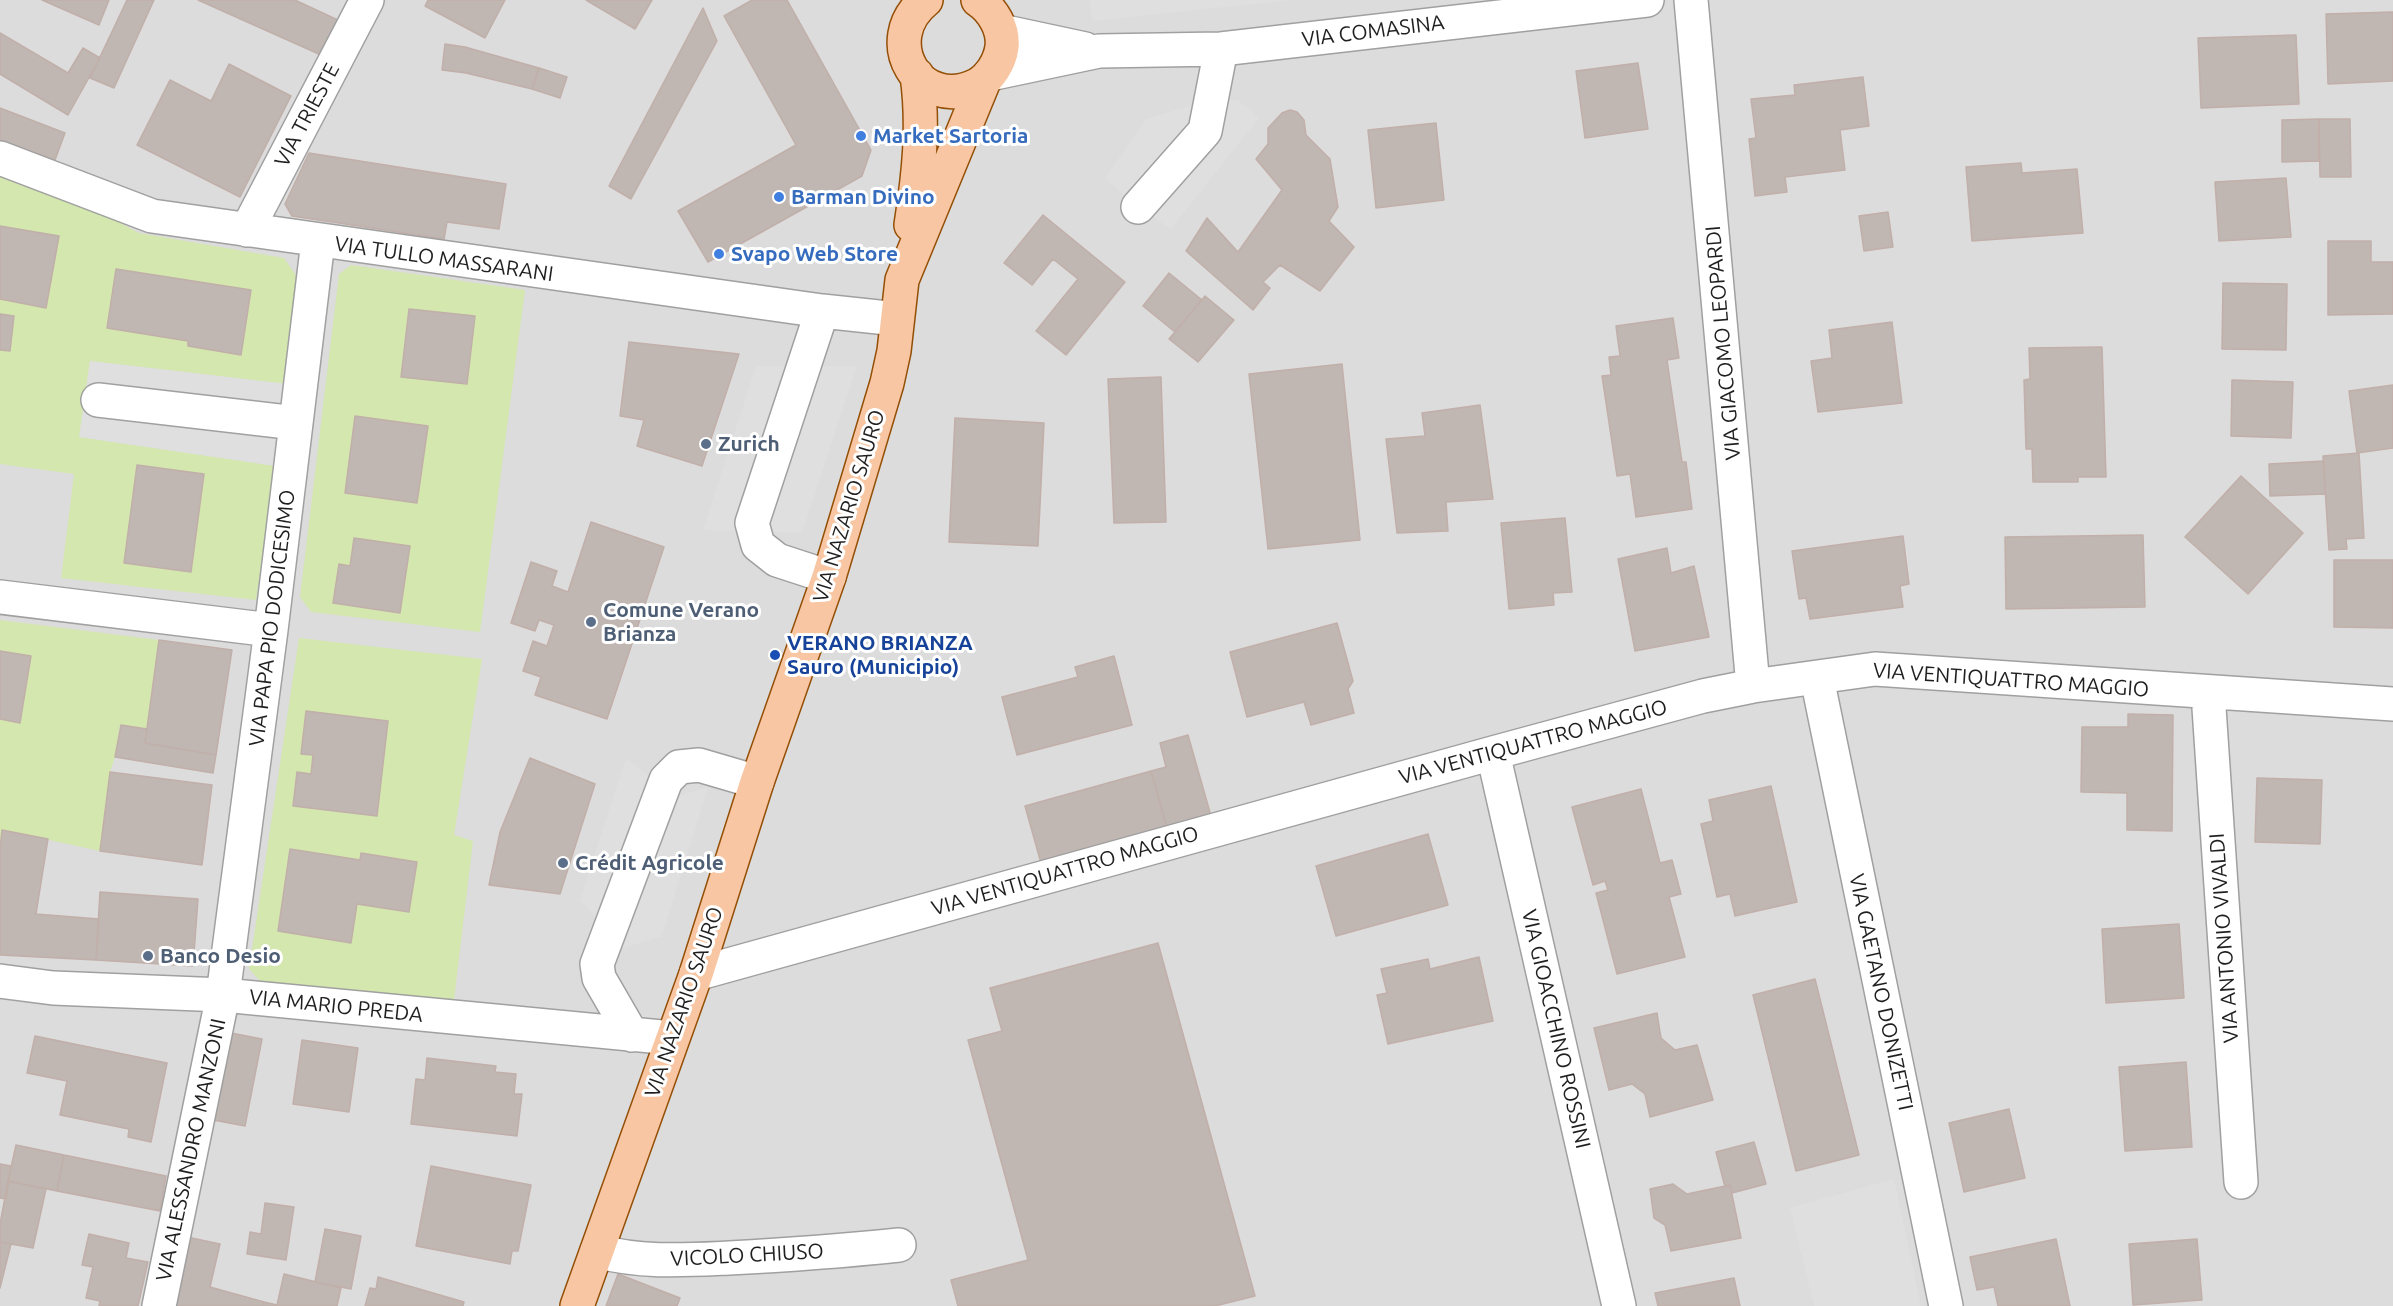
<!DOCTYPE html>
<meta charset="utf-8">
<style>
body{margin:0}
canvas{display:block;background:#efebe6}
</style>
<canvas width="2393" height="1306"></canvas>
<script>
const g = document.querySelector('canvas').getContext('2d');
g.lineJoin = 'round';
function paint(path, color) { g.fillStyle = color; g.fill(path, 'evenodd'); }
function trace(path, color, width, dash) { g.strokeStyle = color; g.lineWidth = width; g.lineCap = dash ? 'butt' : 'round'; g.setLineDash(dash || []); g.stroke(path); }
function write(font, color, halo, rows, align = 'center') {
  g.font = font + ' Ubuntu,sans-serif'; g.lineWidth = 6; g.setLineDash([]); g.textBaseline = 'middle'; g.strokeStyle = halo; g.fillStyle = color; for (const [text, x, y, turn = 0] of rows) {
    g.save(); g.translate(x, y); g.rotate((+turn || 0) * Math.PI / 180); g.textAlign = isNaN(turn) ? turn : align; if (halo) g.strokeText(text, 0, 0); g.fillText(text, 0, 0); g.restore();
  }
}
paint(new Path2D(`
 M0,0H2393V1306H0Z`), '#dddcdc');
paint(new Path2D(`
 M0,176L109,217L139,233L284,258L300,281L287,384L90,361L80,437L276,466L256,600L61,578L74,474L0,464Z
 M351,265L525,290L480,632L311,612L300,597L339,274Z
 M0,620L159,640L147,729L120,725L115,757L110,772L100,851L3,830L0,849Z
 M299,638L482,659L454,835L473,841L454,1000L260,981L249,969Z`), '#d3e7ae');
paint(new Path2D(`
 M1089,0H1291L1093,21Z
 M1211,100H1238L1259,118L1171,229L1138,207L1105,178L1146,119Z
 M90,361L287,384L276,466L79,437Z
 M756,366H857L802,533L703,530Z
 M626,758L675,797L708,787L662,936L622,948L580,900Z
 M1894,1179L1921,1306H1814L1790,1208Z`), '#dfdfdf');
const building = new Path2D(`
 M42,0H109L99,25Z
 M127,0H154L114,88L90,78Z
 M198,0H295L340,21L321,55Z
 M428,0H505L485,38L425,6Z
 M586,0H652L635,29Z
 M752,0H787L871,150L862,176L708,262L678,211L796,145L724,16Z
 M703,8L717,41L631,199L609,186Z
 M2393,12V81L2328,84L2326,14Z
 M0,33L68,73L83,48L100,58L68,115L0,74Z
 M2296,35L2299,104L2201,108L2198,38Z
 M445,44L465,47L539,68L532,89L466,73L442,70Z
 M1638,63L1648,129L1585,138L1576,71Z
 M229,64L291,96L240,197L137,145L170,80L211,101Z
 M539,68L567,77L560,98L532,89Z
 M1863,77L1869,126L1840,130L1845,170L1785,177L1787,192L1755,196L1749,139L1756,138L1751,99L1795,95L1794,85Z
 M0,108L65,133L52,168L0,148Z
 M1290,110L1297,112L1304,120L1306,135L1330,159L1338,207L1329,221L1354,247L1320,291L1280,265L1263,282L1270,288L1253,310L1186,251L1207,218L1238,252L1282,190L1256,159L1268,144V128L1282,113Z
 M2319,119V161L2282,162V120Z
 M2319,119H2350L2351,177H2320Z
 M1436,123L1444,200L1376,208L1368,130Z
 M309,153L506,184L499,229L447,222L444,239L292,216L285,204Z
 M2021,163L2022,173L2077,169L2083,233L1972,241L1966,167Z
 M2286,178L2291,237L2219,241L2215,182Z
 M1888,212L1893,247L1864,251L1859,216Z
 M1043,215L1125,282L1066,355L1036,331L1078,279L1053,259L1032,285L1004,263Z
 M0,226L59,236L46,308L0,299Z
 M2328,241H2371V262H2393V314L2328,315Z
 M116,269L251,290L241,355L188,346V341L107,328Z
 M1169,273L1202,300L1175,332L1143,306Z
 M2223,283L2287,284L2286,350L2222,349Z
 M1205,296L1234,320L1198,362L1169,339Z
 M409,309L475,316L467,384L401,377Z
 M0,314L14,316L10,351L0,350Z
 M1673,318L1679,358L1667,360L1682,462H1686L1692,509L1636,517L1630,474L1617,476L1602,376L1611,375L1609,357L1620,356L1616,326Z
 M1892,322L1902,403L1818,412L1811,361L1832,358L1829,330Z
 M629,342L739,354L702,466L637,446L644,420L620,416Z
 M2102,347L2106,477H2078V482H2033L2032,449H2026L2024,380L2030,379L2029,348Z
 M1342,364L1360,540L1268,549L1249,374Z
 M1161,377L1166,522L1114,523L1108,379Z
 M2232,380L2293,382L2291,438L2231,436Z
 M2393,385V448L2357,453L2349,391Z
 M1480,405L1493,499L1446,502L1448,531L1397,533L1386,439L1425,436L1422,413Z
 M355,416L428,426L417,503L345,493Z
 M955,418L1044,423L1038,546L949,542Z
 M2359,453L2364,538L2346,539L2347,549L2329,550L2323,456Z
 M2324,461L2325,494L2270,496L2269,464Z
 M137,465L204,474L191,572L124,563Z
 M2241,476L2303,533L2248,594L2185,537Z
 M1565,518L1572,592L1553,593L1554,605L1509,609L1501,523Z
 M591,522L664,547L607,719L535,695L541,677L523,671L533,641L547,646L554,625L539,620L535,631L511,623L531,562L557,571L552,586L568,592Z
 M2143,535L2145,607L2006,609L2005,537Z
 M1903,536L1909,584L1900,586L1903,607L1810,619L1806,598L1799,599L1792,551Z
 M354,538L410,546L400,613L333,603L339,564L350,566Z
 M1667,548L1671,573L1694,566L1709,637L1635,651L1618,559Z
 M2334,560H2393V628L2334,627Z
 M1337,623L1353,681L1348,689L1354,713L1311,725L1304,702L1247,717L1230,652Z
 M159,640L232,650L216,755L145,743Z
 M0,651L31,656L20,723L0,719Z
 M1114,656L1132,725L1017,755L1002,697L1078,677L1075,667Z
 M306,711L388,721L377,816L293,806L297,772L311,774L313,755L301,754Z
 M2128,714L2173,715L2172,831L2127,830V793L2081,792L2082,727H2128Z
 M121,725L147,729L145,743L216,755L213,773L115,757Z
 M1188,735L1211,816L1167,828L1151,771L1166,767L1160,743Z
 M530,758L595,784L560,894L489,885L500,832Z
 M1151,771L1167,828L1041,863L1025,806Z
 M110,772L212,785L202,865L100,851Z
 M2257,778L2322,780L2320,844L2255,842Z
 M1771,786L1797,902L1735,916L1730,894L1717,897L1701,824L1713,821L1709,800Z
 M1641,789L1660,863L1672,860L1681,894L1669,897L1685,957L1617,974L1596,893L1608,890L1605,881L1593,885L1572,807Z
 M2,830L48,839L36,914L99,919L96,960L0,955V849Z
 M1428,834L1448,905L1336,936L1316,866Z
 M290,849L360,860L361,853L417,862L409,912L357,904L351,943L278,931Z
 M100,892L198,899L193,966L96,960Z
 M2179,924L2184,998L2106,1003L2102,929Z
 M1158,943L1255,1296L1215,1306H958L951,1280L1028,1260L968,1040L1002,1031L990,988Z
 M1479,957L1493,1021L1388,1044L1377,995L1387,993L1381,969L1428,959L1430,969Z
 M1815,979L1859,1155L1796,1171L1753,995Z
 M1657,1013L1661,1038L1675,1050L1697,1045L1713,1100L1650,1117L1645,1094L1632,1084L1609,1090L1594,1028Z
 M226,1032L262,1039L245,1126L208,1119Z
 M35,1036L167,1063L151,1142L128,1137L129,1129L60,1115L67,1081L27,1073Z
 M302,1040L358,1048L349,1112L293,1104Z
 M427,1058L496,1066L495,1072L516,1074L514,1094H522L517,1136L411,1124L416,1079L425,1080Z
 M2186,1062L2192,1147L2125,1151L2119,1067Z
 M2009,1109L2025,1178L1964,1192L1949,1123Z
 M1754,1142L1766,1184L1732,1193L1730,1185L1725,1187L1716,1152Z
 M16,1145L64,1155L57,1191L8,1181Z
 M64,1155L166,1176L160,1211L57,1191Z
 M0,1164L11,1166L6,1199L0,1198Z
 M431,1166L531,1185L518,1251H512L510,1264L416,1246Z
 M8,1181L46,1189L33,1248L0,1242V1224Z
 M1673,1184L1687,1194L1730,1185L1741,1238L1671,1251L1665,1225L1654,1218L1650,1189Z
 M265,1203L294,1207L286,1260L247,1254L250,1232L261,1234Z
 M325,1229L361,1236L351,1289L315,1282Z
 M89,1234L129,1243L126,1258L148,1262L138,1306H99L100,1301L86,1298L93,1267L82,1265Z
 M187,1237L220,1244L210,1287L264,1302L263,1306H172Z
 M2056,1239L2070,1306H1998L1994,1287L1977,1290L1970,1257Z
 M2197,1239L2202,1300L2133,1305L2129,1244Z
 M0,1242L11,1244L0,1288Z
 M284,1274L341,1288L337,1306H263L264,1302L277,1305Z
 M618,1274L680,1298L677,1306H606Z
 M378,1277L464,1302L463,1306H365L370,1288L376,1289Z
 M1734,1278L1740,1306H1658L1655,1293Z`);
paint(building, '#c0b6b2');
trace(building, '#c1afa9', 1.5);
const minor = new Path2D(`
 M1691,0L1753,686
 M1001,31L1085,49
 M990,74L1099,51L1221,49L1647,0
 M0,158L152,216L822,311L897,319
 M1138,207L1205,131L1221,49
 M247,230L367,0
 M822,311L752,523L758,545L777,560L829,577
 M98,400L296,423
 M0,597L271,630
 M1817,678L1946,1306
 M2208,693L2241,1182
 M1493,753L1619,1306
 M696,974L1493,753L1703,696L1753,686L1875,669L2393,704
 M0,981L53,988L223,995L672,1038
 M632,1035L599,978L597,964L666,780L679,767L699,765L757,782
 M597,1251C640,1263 685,1260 729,1258C786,1255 842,1251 899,1245
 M159,1306L223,995L271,630L318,241`);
const major = new Path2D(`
 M926,0C876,40 920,114 977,85C990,78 1000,62 1002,47C1004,29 993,10 978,0
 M911,225C919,174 924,126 917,75
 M577,1306L696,974L757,782L829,577L887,383L894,351L902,280L984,81`);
trace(minor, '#a0a0a0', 36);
trace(major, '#944f06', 36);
trace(minor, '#fff', 33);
trace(major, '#f8c6a2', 33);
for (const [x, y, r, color] of [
 [861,136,6,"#3f7fe0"],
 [779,197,6,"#3f7fe0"],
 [719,254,6,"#3f7fe0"],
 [706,444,6,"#5c6f8a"],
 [591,622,6,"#5c6f8a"],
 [775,655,6,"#1a4fb4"],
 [563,863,6,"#5c6f8a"],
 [148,956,6,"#5c6f8a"]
]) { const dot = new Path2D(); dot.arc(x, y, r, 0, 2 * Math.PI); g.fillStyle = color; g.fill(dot); trace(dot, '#fff', 2); }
write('21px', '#1f1f1f', '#fff', [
 ["VIA COMASINA",1373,31,-7],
 ["VIA TRIESTE",307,115,-62],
 ["VIA TULLO MASSARANI",444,259,8],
 ["VIA GIACOMO LEOPARDI",1723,343,-95],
 ["VIA NAZARIO SAURO",849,506,-73],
 ["VIA PAPA PIO DODICESIMO",272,618,-83],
 ["VIA VENTIQUATTRO MAGGIO",2011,680,4],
 ["VIA VENTIQUATTRO MAGGIO",1533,742,-15],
 ["VIA VENTIQUATTRO MAGGIO",1065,871,-16],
 ["VIA ANTONIO VIVALDI",2224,938,-94],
 ["VIA GAETANO DONIZETTI",1881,992,78],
 ["VIA NAZARIO SAURO",684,1002,-71],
 ["VIA MARIO PREDA",336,1006,6],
 ["VIA GIOACCHINO ROSSINI",1556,1029,77],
 ["VIA ALESSANDRO MANZONI",191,1150,-78],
 ["VICOLO CHIUSO",747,1255,-3]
]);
write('bold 21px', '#366cbe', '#fff', [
 ["Market Sartoria",873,136],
 ["Barman Divino",791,197],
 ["Svapo Web Store",731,254]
], 'left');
write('bold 21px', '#4e5e75', '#fff', [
 ["Zurich",718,444],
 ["Comune Verano",603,610],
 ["Brianza",603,634],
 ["Crédit Agricole",575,863],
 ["Banco Desio",160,956]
], 'left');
write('bold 21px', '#164399', '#fff', [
 ["VERANO BRIANZA",787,643],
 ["Sauro (Municipio)",787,667]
], 'left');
</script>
